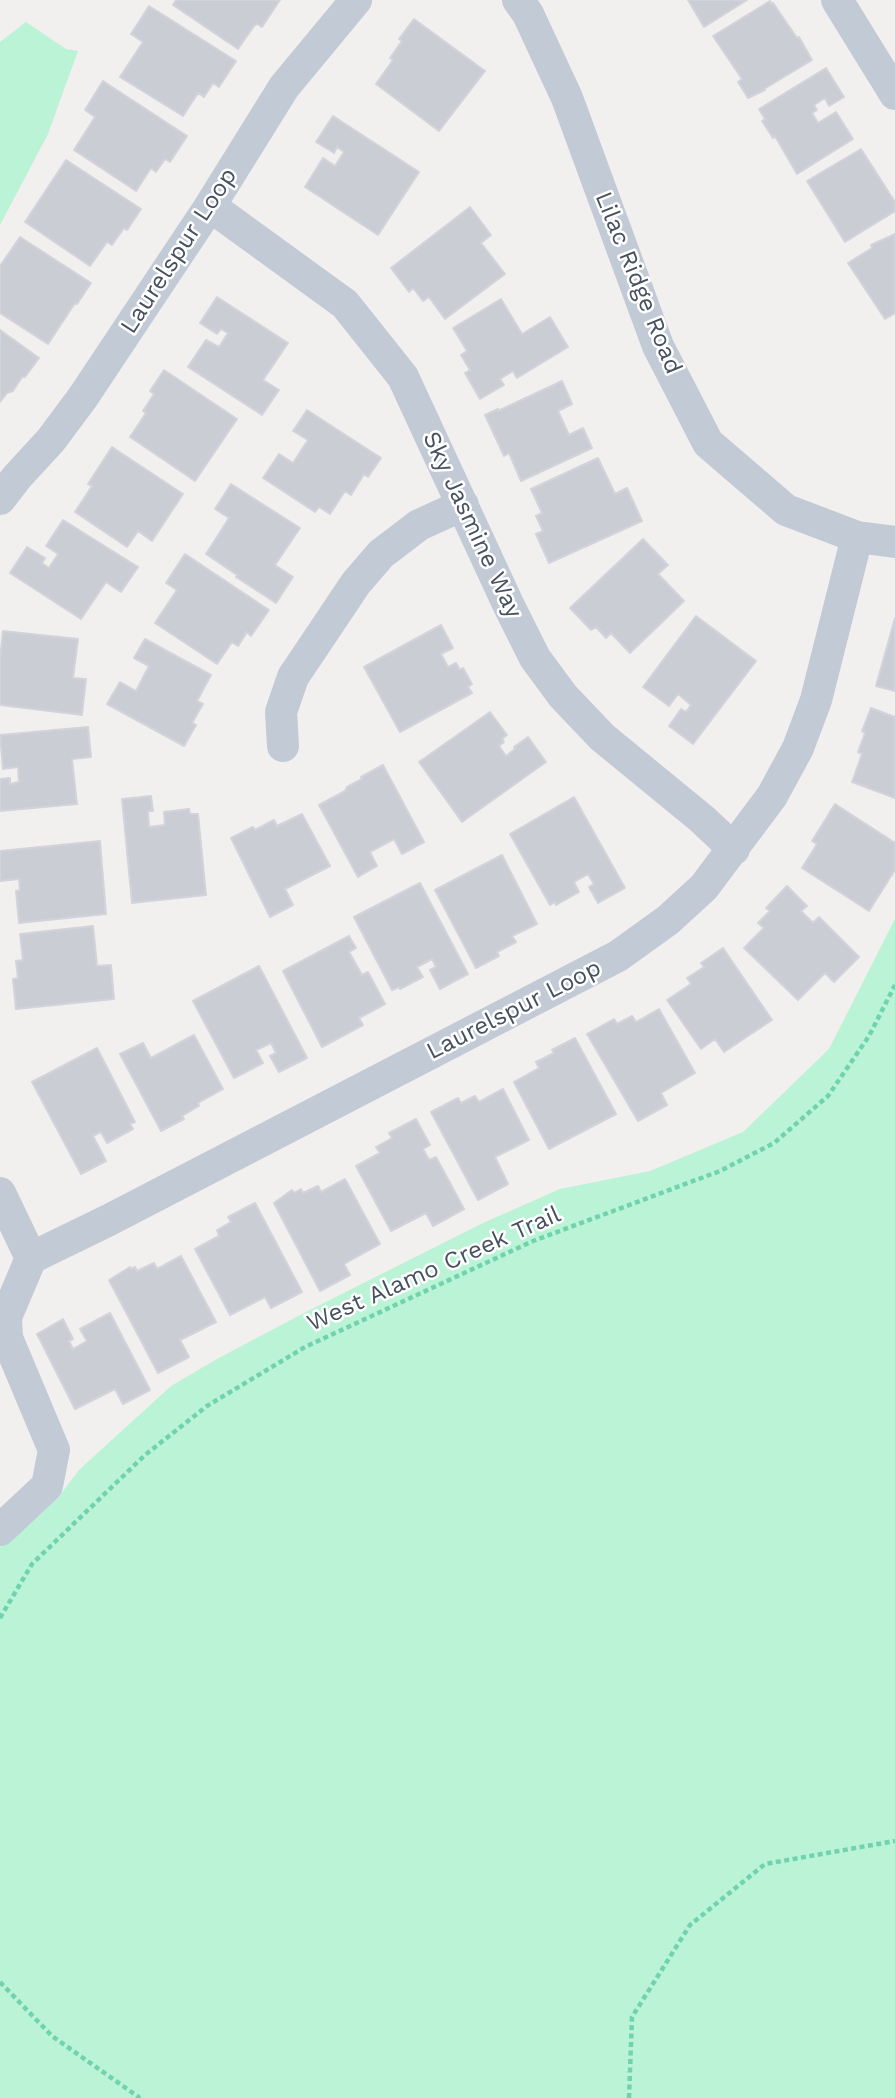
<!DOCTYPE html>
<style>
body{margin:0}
canvas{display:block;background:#f2efef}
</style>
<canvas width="895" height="2098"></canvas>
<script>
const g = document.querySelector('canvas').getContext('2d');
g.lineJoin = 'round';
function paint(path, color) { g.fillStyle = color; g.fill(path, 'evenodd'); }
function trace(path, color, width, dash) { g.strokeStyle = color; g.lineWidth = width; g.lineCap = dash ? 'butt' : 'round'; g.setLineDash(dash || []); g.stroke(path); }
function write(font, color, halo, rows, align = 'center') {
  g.font = font + ' "Work Sans",sans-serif'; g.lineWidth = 5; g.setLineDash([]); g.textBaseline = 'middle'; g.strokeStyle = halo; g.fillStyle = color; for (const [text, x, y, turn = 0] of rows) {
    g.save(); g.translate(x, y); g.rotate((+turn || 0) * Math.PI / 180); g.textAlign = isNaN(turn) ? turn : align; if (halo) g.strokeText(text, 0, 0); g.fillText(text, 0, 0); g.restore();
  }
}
paint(new Path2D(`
 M26,22L66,49L78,51L48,134L0,225V42Z
 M895,919V2098H0V1547L42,1509L57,1499L79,1470L171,1386L217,1359L300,1315L483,1223L560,1189L650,1171L743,1132L829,1049Z`), '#baf3d6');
const building = new Path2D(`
 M176,0H280L262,27L257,24L254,26L238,49L173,5Z
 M688,0H747L704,27Z
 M770,1L771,4L773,3L797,38L799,37L812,60L764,89L765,90L748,98L738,82L742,79L713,36Z
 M149,6L236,61L219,87L213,83L204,97L198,93L183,116L120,77L143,42L131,34Z
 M414,19L485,71L439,131L376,84L393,60L390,58L402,41L399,39Z
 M826,68L844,97L829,106L825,98L814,105L817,110L812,113L818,123L836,112L853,139L797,174L775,136L773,138L762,121L765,119L759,109Z
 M103,81L187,136L170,162L165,159L156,172L151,168L136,191L74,150L95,117L85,110Z
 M333,116L419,172L378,235L305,187L323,158L335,166L344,152L337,147L334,153L316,142Z
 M861,149L895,202V211L845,242L807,181Z
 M66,160L141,209L127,230L124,228L112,245L107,242L90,266L25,222Z
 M470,207L491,235L481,243L505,274L445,319L429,297L423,301L413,288L409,292L391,268Z
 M895,234V313L885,319L848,263L872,248L871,245Z
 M20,237L91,283L77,304L75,303L48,344L0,313V266Z
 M217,297L288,343L263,380L279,390L262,415L188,367L206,340L219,347L228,333L221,329L217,334L200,323Z
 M501,299L522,334L550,317L568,347L517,378L513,371L500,379L504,385L480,399L465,373L470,370L461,355L467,351L453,328Z
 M0,330L39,358L25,377H22L13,391L7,393L0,402Z
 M164,370L237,419L195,481L130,437L146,413L143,411L154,394L150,391Z
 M562,381L572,404L558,411L569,435L583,428L592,448L521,481L509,453L504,456L485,415L498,409V411Z
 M307,410L381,458L368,477L364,474L351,495L345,491L330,514L319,507L315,512L263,478L279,454L293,463L308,440L293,431Z
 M112,447L183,494L152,541L138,531L127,547L75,512L92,486L88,484Z
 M598,458L615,494L627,488L642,521L549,563L536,534L543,531L536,516L542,513L531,489Z
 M231,484L300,528L275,565L293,577L276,603L236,577L237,575L206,554L229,518L215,509Z
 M63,520L138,567L121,592L106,582L81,619L10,573L27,547L45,558L42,563L49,568L58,554L46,546Z
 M643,539L668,565L658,574L684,601L630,653L611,633L606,638L596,627L591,630L570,608Z
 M185,554L269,610L251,636L247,632L238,646L232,642L217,664L155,623L177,590L166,583Z
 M696,616L756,661L693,744L669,726L681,709L686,712L691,705L678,694L669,706L643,687Z
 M895,618V691L876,686Z
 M441,625L453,648L441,654L448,667L456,663L460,670L463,668L472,684L468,687L472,693L400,732L364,667Z
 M3,631L78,639L73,678L86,679L82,715L0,705V658Z
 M145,639L211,675L197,701L203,704L192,723L196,725L184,746L107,704L120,682L136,691L149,666L134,658Z
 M871,708L895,717V798L852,782L862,754L858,752L865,733L862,731Z
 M490,712L507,735L502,739L504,742L499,746L506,756L515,749L514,747L528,737L546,762L462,822L419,762Z
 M88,727L91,757L72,759L77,804L0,811V779L10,778V784L19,782L18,767L3,769L0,735Z
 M383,765L424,842L402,854L394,839L370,852L377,866L358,877L319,805L345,791L347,787L362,779L361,777Z
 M151,796L153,811H148L149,827L165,825L164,812L189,809L190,814H198L206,895L132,903L122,799Z
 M574,797L625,888L598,903L589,887L594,884L588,874L574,882L579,892L556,905L555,902L550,905L510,834Z
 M835,804L895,843V870L869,911L802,868L817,844L812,841Z
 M302,814L330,866L285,889L293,905L270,917L231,838L253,827L255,830L274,820L277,826Z
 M100,841L106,914L19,923L16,891L20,890L19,879L0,881V851Z
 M502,855L537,924L512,936L516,942L497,952L499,956L476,968L435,890Z
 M420,883L468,974L440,989L430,970L436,967L432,959L417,967L423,977L400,989L399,987L392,990L354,917Z
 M787,886L807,906L801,911L813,923L819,917L859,957L834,982L825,973L798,1000L744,948L764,928L758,923L770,911L766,908Z
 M93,926L97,966L111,965L114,999L16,1009L13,979L18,978L16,961L23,960L20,934Z
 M349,936L356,948L349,952L362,975L368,972L385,1004L359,1018L363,1025L322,1047L283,971Z
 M723,948L772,1020L724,1052L715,1039L701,1049L667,1000L691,984L687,978L704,967L701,963Z
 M259,966L307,1058L279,1072L270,1056L276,1053L271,1043L256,1050L263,1063L234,1078L193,1001Z
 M659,1009L695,1073L661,1093L667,1105L638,1121L587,1034L614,1019L617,1024L632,1016L636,1022Z
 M194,1035L223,1089L198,1103L199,1106L182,1116L184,1119L161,1131L120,1054L143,1043L151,1058Z
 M575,1038L616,1114L549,1149L514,1082L539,1068L536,1062L554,1053L552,1050Z
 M97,1048L135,1122L130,1124L133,1129L107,1143L101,1132L93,1136L106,1161L81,1174L32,1082Z
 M503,1089L529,1140L495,1157L508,1184L478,1200L431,1112L458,1098L461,1103L475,1096L479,1102Z
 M416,1119L430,1145L423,1149L429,1160L436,1157L464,1209L433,1226L426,1213L391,1231L356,1166L380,1153L376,1147L392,1138L389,1133Z
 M345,1179L380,1244L344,1264L350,1275L320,1291L274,1203L292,1190L294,1193L301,1189L303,1193L318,1186L321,1192Z
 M255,1203L302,1292L271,1308L265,1297L230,1315L195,1249L219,1236L217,1230L231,1222L228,1217Z
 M181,1256L216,1322L180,1340L189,1357L158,1373L109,1280L130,1267L131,1269L135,1267L137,1271L154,1263L157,1269Z
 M110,1313L150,1390L123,1404L115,1389L75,1409L37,1334L63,1319L73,1339L69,1341L73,1349L87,1341L80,1329Z`);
paint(building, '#cbcdd5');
trace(building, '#d3d4db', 2);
trace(new Path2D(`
 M0,1618L32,1564L145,1455L207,1406L305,1347L533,1241L720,1171L774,1143L828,1096L869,1036L895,985
 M0,1982L52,2036L140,2098
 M629,2098L632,2017L690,1925L765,1864L895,1841`), '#70d3ad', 4.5, [5, 3.5]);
trace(new Path2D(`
 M518,0L528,14L567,98L658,346L708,443L786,510L857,537L895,542
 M837,0L895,94
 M210,206L345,304L403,377L508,604L535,658L563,696L602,737L702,819L734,849
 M0,499L17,477L51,440L83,397L210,206L284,87L356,0
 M283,746L281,712L293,677L356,583L381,554L419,525L463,505
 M0,1193L31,1258L109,1220L618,956L668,920L704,887L772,796L798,748L816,700L857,537
 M0,1530L47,1486L54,1450L7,1338L6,1317L31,1258`), '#c2cad5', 32);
write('24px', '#46505e', '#fff', [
 ["Laurelspur Loop",179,251,-57],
 ["Lilac Ridge Road",638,283,68],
 ["Sky Jasmine Way",472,525,65],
 ["Laurelspur Loop",514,1010,-27],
 ["West Alamo Creek Trail",434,1269,-24]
]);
</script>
